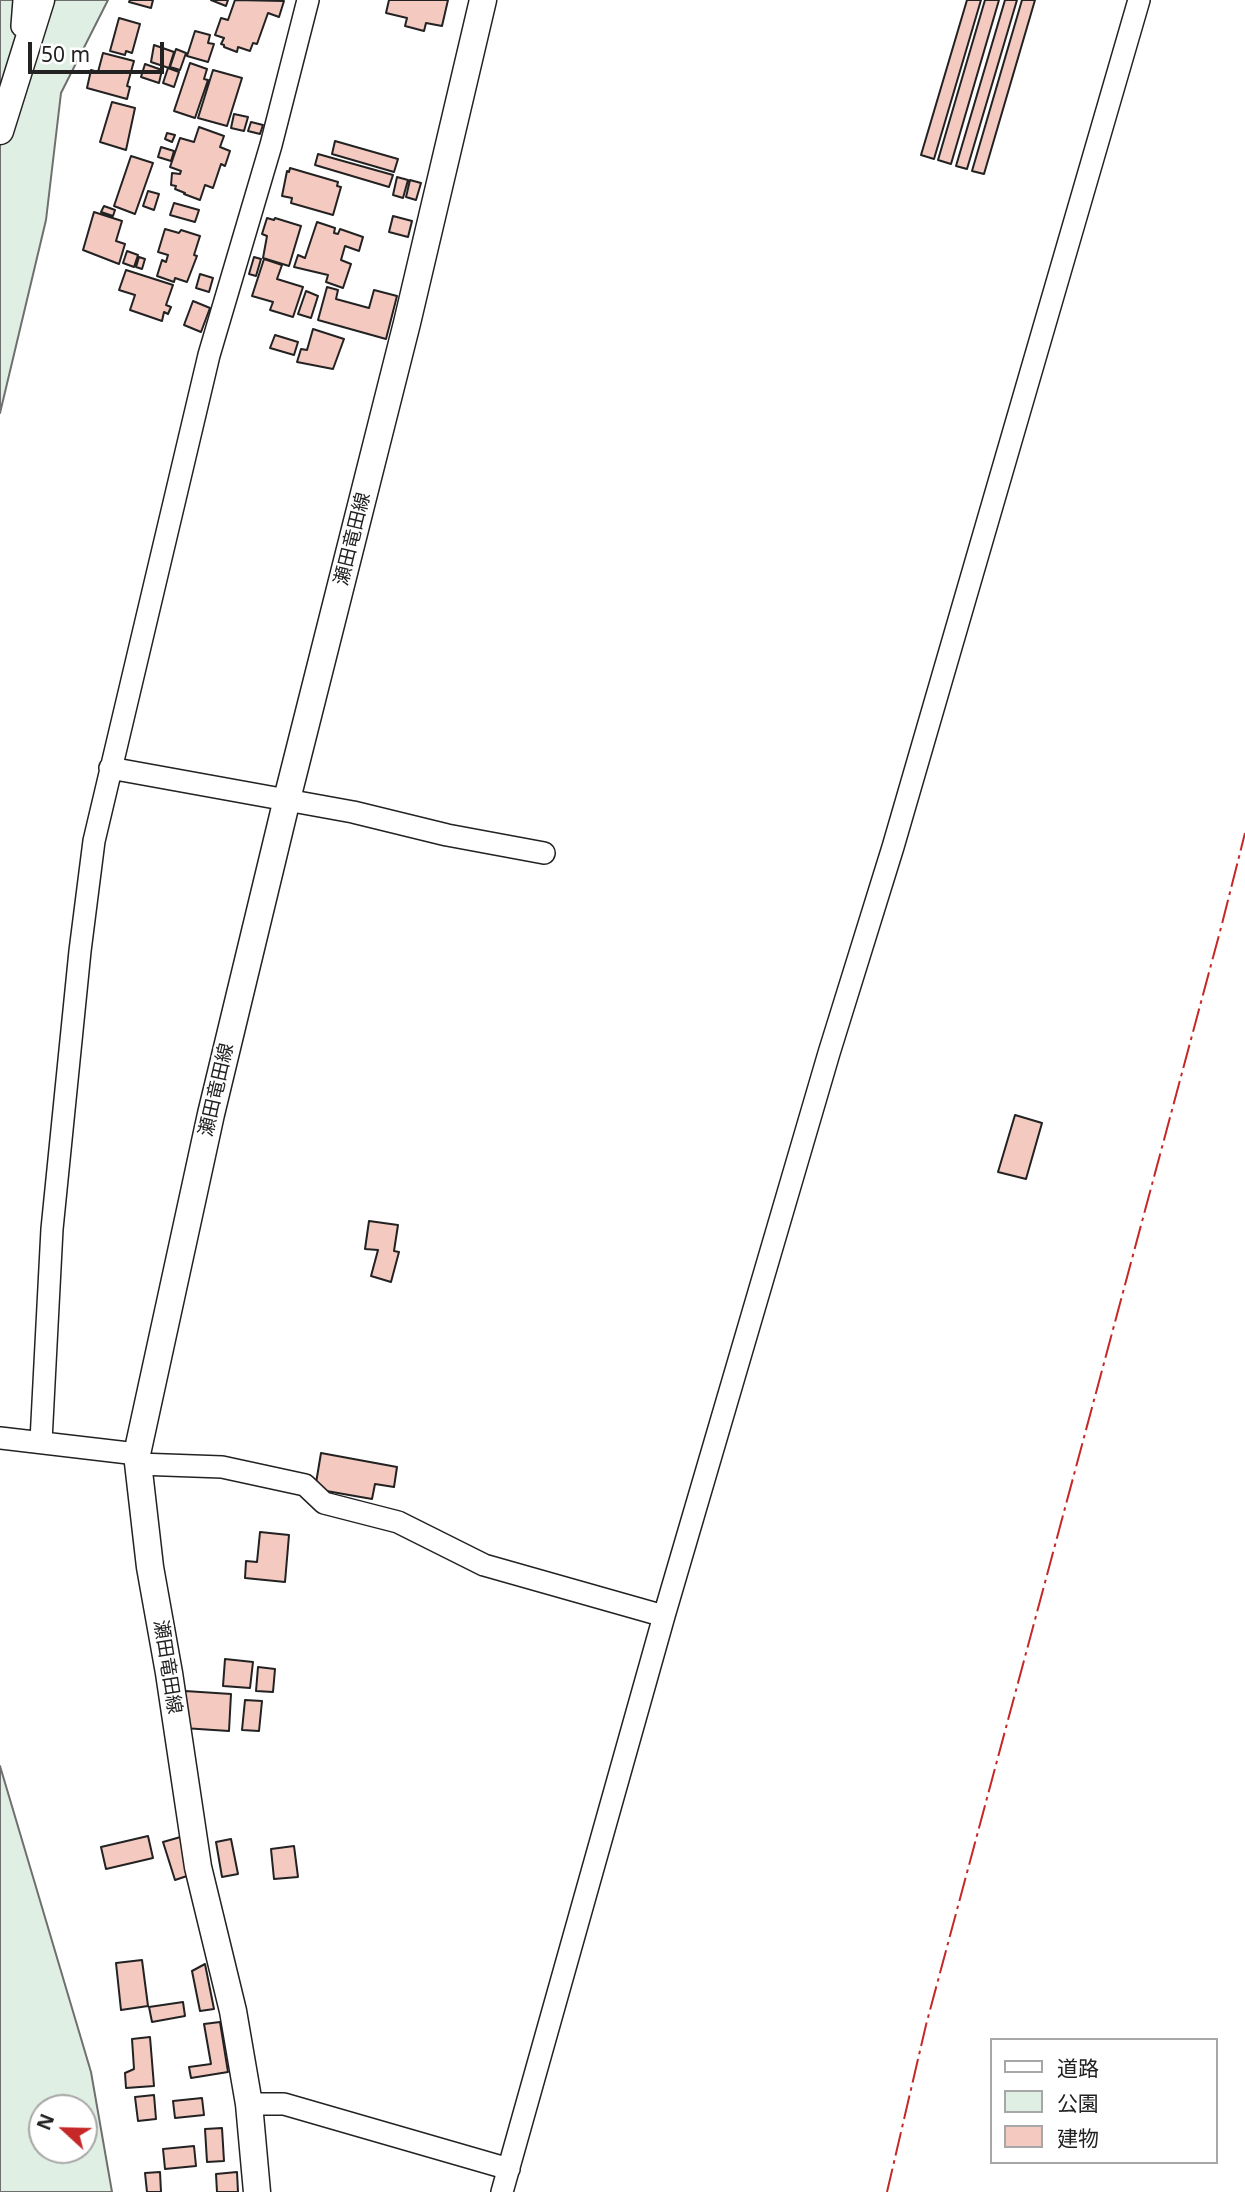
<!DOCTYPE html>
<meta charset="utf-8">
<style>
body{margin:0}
#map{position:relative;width:1245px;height:2192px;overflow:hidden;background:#fff;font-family:"Noto Sans","Noto Sans JP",sans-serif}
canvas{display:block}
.legend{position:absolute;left:990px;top:2038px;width:228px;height:126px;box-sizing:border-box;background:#fff;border:2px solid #a7a7a7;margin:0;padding:9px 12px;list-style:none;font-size:21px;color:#222}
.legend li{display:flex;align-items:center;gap:14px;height:35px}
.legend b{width:35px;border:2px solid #a7a7a7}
.north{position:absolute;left:28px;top:2094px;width:70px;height:70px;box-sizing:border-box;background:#fff;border:2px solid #a7a7a7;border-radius:50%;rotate:292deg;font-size:19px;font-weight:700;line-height:28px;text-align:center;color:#222}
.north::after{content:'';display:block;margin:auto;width:24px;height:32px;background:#c62828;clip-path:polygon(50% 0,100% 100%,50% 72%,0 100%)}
.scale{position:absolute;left:28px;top:42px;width:136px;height:32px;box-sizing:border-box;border:4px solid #222;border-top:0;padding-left:9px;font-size:21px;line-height:24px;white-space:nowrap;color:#222;-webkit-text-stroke:5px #fff;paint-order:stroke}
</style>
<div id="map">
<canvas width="1245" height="2192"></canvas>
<ul class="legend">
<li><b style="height:9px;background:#fff"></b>道路</li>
<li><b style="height:19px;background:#e0efe3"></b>公園</li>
<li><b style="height:19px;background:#f3c9c0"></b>建物</li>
</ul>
<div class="north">N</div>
<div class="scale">50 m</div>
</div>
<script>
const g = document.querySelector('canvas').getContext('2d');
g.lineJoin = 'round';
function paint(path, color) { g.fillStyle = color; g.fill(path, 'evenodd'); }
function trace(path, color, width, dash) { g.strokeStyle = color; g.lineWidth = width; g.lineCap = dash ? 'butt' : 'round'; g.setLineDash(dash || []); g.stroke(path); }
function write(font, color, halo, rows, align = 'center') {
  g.font = font + ' "Noto Sans","Noto Sans JP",sans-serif'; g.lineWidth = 5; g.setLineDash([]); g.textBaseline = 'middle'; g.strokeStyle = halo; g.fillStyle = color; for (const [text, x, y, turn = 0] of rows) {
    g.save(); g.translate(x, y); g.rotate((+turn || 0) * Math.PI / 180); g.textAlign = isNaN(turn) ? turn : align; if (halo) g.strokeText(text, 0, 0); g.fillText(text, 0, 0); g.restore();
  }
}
const green = new Path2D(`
 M0,0H108L61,93L46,220L0,413Z
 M0,1766L91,2072L112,2192H0ZM42,2108H84V2150H42Z`);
paint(green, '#e0efe3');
trace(green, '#6f6f6f', 2);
const building = new Path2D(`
 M130,0H153L151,8L129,2Z
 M211,0H228L226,6Z
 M235,0L284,1L279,17L268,13L257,44L253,43L250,51L238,47L237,52L224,47V45L221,44L224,38L215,35L221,18L228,20Z
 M389,0H448L442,26L426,23L424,31L405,26L407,18L386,13Z
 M967,0H981L934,159L921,155Z
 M985,0H999L951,164L938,160Z
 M1005,0H1017L967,169L956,166Z
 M1022,0H1035L984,174L972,171Z
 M119,18L140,24L132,53L126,51L125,55L110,51Z
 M195,31L210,35L208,43L214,44L208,62L187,56Z
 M154,45L174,52L169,68L151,62Z
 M176,49L186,53L180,70L170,67Z
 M103,53L134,61L127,86L130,87L127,99L87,88L91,70L98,72Z
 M190,63L207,69L204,79L208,80L195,118L174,111Z
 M145,64L162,70L159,83L141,77Z
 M168,68L179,72L174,87L163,83Z
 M213,70L242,78L227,126L198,118Z
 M112,102L135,108L126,150L100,142Z
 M234,114L248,117L244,131L231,128Z
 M251,122L263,125L260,134L248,131Z
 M199,127L224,136L220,147L230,151L225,166L221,164L213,188L205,185L200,200L184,194L185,193L175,189L176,186L171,185L172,173L180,174L181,171L170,167L180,138L194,142Z
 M167,133L175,135L172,142L165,139Z
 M335,141L398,159L394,172L332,154Z
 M161,147L174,151L171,161L158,157Z
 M318,154L393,175L389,187L315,165Z
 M131,156L153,163L135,214L114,206Z
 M290,168L338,182L337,186L341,187L333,215L291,203L292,198L282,196L287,171L289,172Z
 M397,177L408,180L403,198L393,195Z
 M410,180L421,183L416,200L406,197Z
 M148,191L159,194L154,210L143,206Z
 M174,203L199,210L195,222L170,215Z
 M104,206L115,210L113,216L101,212Z
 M94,212L122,221L116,241L125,244L119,264L83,250Z
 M393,216L412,221L408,237L389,232Z
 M267,218L274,220L275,218L301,226L289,266L263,258L267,236L262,234Z
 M317,222L335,228L334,233L338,234L340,229L363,237L359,251L345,246L341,260L351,264L343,288L326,282L328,275L294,267L298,255L305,258Z
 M165,229L179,233L181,230L200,236L194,255L197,256L187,282L175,278L174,282L157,276L162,260L166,262L168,255L158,252Z
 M127,251L138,255L134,267L123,263Z
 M139,257L145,259L142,269L136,267Z
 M254,257L261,259L256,276L249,274Z
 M264,259L282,265L277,279L303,287L293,317L270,310L273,302L252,296Z
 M126,270L173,285L166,305L171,307L168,314L164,312L162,321L130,310L135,295L119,290Z
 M200,274L213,278L209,292L196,288Z
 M327,287L338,290L336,299L369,308L374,290L397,296L386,339L318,320Z
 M306,291L318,296L311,318L298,314Z
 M193,301L210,308L201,332L184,325Z
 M313,329L344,339L333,369L297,362L301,349L307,350Z
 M275,335L298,342L294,355L270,348Z
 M1015,1115L1042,1123L1026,1179L998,1172Z
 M369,1221L398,1225L394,1251L399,1252L391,1282L371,1276L378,1250L365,1249Z
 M321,1453L397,1467L394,1487L375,1484L372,1499L315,1489Z
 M260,1532L289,1535L285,1582L245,1578L246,1561L257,1562Z
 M225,1659L253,1662L250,1688L223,1686Z
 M258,1667L275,1669L273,1692L256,1691Z
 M185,1691L231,1694L229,1731L183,1728Z
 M245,1700L262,1701L259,1731L242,1730Z
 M148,1836L153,1858L106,1869L101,1847Z
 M184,1836L196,1873L175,1880L163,1842Z
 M231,1839L238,1874L222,1877L216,1842Z
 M294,1846L298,1877L274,1879L271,1849Z
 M142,1960L148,2006L121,2010L116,1963Z
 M205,1964L214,2009L200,2011L192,1971Z
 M183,2002L185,2016L152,2022L149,2007Z
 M220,2022L228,2072L191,2078L189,2067L211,2064L204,2024Z
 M150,2037L154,2086L126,2088L125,2073L134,2069L132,2039Z
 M154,2095L156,2119L138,2121L135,2097Z
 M202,2098L204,2115L175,2118L173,2101Z
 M222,2128L224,2161L207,2162L205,2129Z
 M194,2146L196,2166L165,2169L163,2149Z
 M160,2172L161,2192H147L145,2173Z
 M237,2172L238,2192H217L216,2174Z`);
paint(building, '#f3c9c0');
trace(building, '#222', 2);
const minor = new Path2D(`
 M24,0L22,26L33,32
 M110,768L353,812L447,835L544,853
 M0,1438L137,1454
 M41,1441L52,1229L80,951L94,841L209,355L271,145L308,0
 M138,1464L222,1467L305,1485L324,1503L398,1522L484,1565L664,1616
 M249,2104H284L509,2169
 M502,2192L664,1616L829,1053L893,847L1139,0`);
const major = new Path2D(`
 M0,131L41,0
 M257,2192L249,2104L233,2011L198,1867L169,1673L150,1567L137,1454L211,1114L287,799L407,323L483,0`);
trace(minor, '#222', 24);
trace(major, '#222', 29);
trace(minor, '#fff', 21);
trace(major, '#fff', 26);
trace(new Path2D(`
 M887,2192L926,2025L1222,924L1245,833`), '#c62828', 2, [24, 5, 3.5, 5]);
write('19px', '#222', '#fff', [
 ["瀬田竜田線",353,539,-76],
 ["瀬田竜田線",217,1090,-77],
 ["瀬田竜田線",167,1667,81]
]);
</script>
